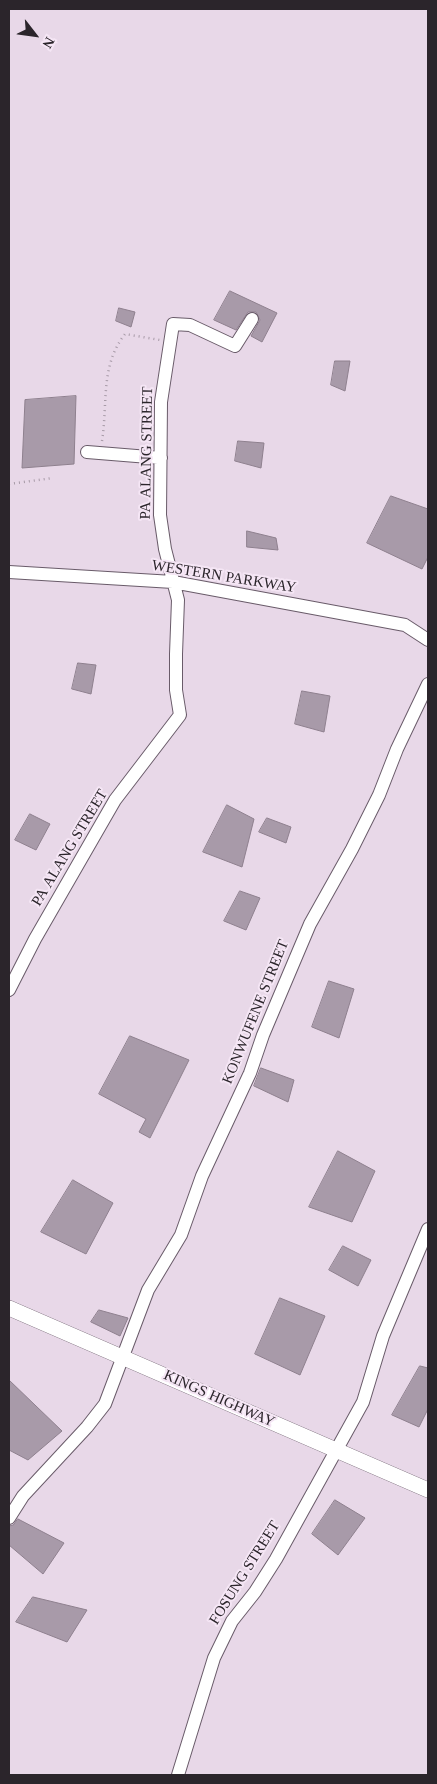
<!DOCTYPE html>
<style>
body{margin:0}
#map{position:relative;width:437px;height:1784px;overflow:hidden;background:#e8d8e8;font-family:"Times New Roman",serif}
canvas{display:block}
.frame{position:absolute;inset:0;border:10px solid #2b252b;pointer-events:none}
.north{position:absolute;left:10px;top:10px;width:50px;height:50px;-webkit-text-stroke:4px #f5e6f5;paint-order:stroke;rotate:120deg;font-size:14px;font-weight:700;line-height:20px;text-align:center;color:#2b252b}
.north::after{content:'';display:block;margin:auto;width:18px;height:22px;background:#2b252b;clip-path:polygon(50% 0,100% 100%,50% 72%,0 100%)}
</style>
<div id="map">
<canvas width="437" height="1784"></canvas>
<div class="frame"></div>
<div class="north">N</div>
</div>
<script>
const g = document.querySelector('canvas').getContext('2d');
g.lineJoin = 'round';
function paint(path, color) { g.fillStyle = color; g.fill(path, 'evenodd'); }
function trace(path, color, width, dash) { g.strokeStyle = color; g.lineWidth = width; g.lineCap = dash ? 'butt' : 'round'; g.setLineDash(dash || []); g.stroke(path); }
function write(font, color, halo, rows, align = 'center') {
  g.font = font + ' "Times New Roman",serif'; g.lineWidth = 4; g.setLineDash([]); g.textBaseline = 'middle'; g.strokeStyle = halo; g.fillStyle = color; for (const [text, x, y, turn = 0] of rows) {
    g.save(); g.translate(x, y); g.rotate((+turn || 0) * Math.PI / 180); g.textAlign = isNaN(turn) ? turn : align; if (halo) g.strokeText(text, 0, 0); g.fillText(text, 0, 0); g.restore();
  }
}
const building = new Path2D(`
 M230,291L277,313L262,342L251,336L260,320L256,312H248L236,330L214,320Z
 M119,308L135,312L131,327L116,321Z
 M335,361H350L345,391L331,385Z
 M76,396L74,464L22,468L25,400Z
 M238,441L264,443L261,468L235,461Z
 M391,496L428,509V557L422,569L367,543Z
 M247,531L276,538L278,550L247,547Z
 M78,663L96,665L91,694L72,689Z
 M302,691L330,696L324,732L295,724Z
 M227,805L254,819L242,867L203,852Z
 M30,814L50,824L36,850L15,840Z
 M267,818L291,827L286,843L259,832Z
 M240,891L260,898L246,930L224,921Z
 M329,981L354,989L339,1038L312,1027Z
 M130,1036L189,1060L150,1138L139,1132L146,1119L99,1094Z
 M261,1068L294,1080L288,1102L254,1086Z
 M338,1151L375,1171L352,1222L309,1207Z
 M73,1180L113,1203L86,1254L41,1232Z
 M343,1246L371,1260L358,1286L329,1270Z
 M280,1298L325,1316L300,1375L255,1354Z
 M99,1310L128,1318L120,1336L91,1322Z
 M420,1366L428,1368V1409L419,1427L392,1415Z
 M9,1380L62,1431L28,1460L9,1450Z
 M335,1500L365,1518L338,1555L312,1534Z
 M18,1519L64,1543L43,1574L9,1545V1526L13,1525Z
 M33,1597L87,1610L67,1642L16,1622Z`);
paint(building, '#a89aa9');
trace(building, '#8e808e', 1);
const minor = new Path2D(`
 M87,452L161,458
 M9,572L173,582L405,625L428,640
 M9,990L35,939L115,800L180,715L176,690V654L178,600L165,549L160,515L161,402L173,324L190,325L235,346L252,319
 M9,1518L23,1496L87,1427L105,1404L148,1290L181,1235L202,1176L250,1073L263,1035L310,924L352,849L379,795L397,749L428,684
 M178,1775L214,1658L232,1621L255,1592L276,1559L363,1402L383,1336L428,1229`);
const tertiary = new Path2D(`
 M9,1308L428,1490`);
trace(minor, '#695b69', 14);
trace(tertiary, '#695b69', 16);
trace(new Path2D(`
 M102,441C108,403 100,366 125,334L160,340
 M9,484L53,478`), '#a79aa7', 2.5, [1, 4]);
trace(minor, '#fff', 12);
trace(tertiary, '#fff', 15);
write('15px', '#2b252b', '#f5e6f5', [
 ["PA ALANG STREET",147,453,-89],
 ["WESTERN PARKWAY",224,577,9],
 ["PA ALANG STREET",70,848,-59],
 ["KONWUFENE STREET",256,1012,-68],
 ["KINGS HIGHWAY",219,1399,24],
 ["FOSUNG STREET",245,1573,-58]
]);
</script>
